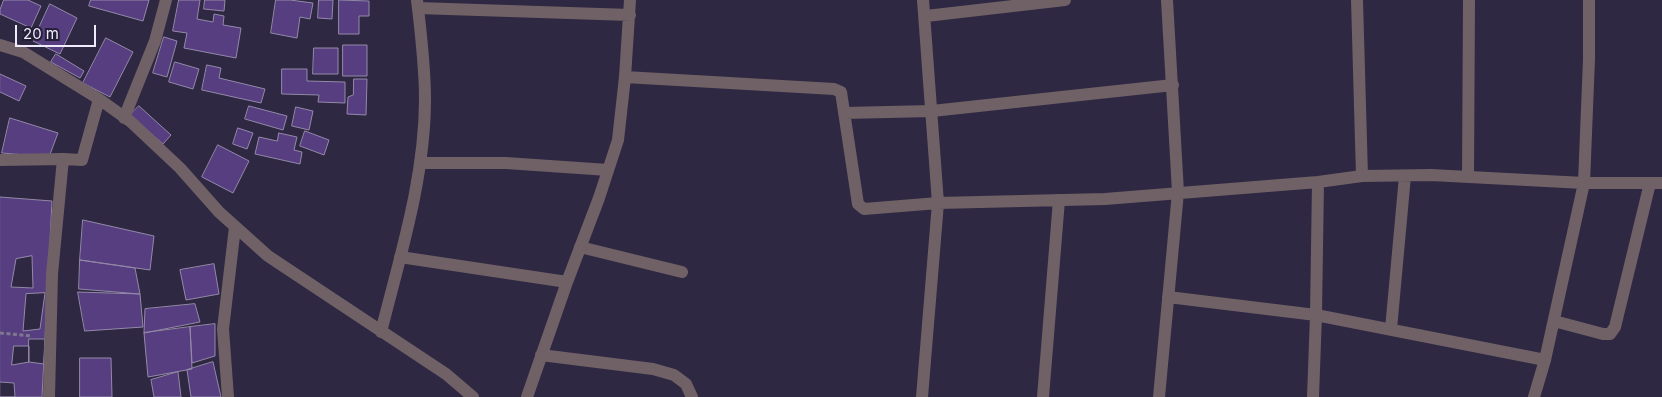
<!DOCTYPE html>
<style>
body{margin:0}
#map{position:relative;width:1662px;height:397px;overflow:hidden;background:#2f2842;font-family:Inter,sans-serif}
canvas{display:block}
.scale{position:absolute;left:15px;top:25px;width:81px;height:22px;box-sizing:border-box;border:2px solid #f0ecfd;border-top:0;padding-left:6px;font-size:15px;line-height:18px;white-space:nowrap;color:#f0ecfd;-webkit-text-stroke:4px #251e37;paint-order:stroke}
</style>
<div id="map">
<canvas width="1662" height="397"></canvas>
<div class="scale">20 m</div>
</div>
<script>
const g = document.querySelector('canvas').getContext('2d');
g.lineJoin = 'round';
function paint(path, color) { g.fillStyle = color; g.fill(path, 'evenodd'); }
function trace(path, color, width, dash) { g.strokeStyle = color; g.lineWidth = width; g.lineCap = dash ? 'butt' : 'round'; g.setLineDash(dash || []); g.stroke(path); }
const building = new Path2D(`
 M4,0H28L41,6L31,28L0,14V10Z
 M91,0H149L143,21L89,6Z
 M179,0H200L197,19L213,22L214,14L224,16L223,25L241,28L236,58L184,48L187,33L173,31Z
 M205,0H225L224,11L204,9Z
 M276,0H290L313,3L310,19L300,17L297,38L271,33Z
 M319,0H333L332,19L318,18Z
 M339,0L369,1V16H359V34H339Z
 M50,4L77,18L60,54L33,41Z
 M164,37L177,41L167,77L153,73Z
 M106,38L133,52L110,97L83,83Z
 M343,45H367V76H343Z
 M314,48H338V74H313Z
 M56,54L84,71L80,78L51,62Z
 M175,62L199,69L193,89L169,82Z
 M207,65L221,68L219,78L265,89L261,103L202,90Z
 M282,69H307V81L345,82V103L318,102L319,95L282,94Z
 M0,74L26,86L19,101L0,92Z
 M354,79H367L366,115L347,114L348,97L353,95Z
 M139,106L171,135L163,144L130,115Z
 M249,106L287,116L283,130L245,119Z
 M296,107L313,111L309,130L292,126Z
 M10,118L58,133L49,157L2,153Z
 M238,128L253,133L247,149L233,144Z
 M305,131L329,140L324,155L300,146Z
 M279,133L297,137L294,150L302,152L300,164L255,154L259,137L277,141Z
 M218,145L249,161L233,193L202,177Z
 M0,197L52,201L42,397H0Z
 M83,220L154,236L150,270L80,260Z
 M32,256L33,288L11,287L16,259Z
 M80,260L135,268L140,294L79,289Z
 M214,264L219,294L186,300L180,270Z
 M78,292L140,294L143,327L85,331Z
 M45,293L40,329L23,331L26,294Z
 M195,304L200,322L144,333L145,309Z
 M215,324V356L192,363L190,327Z
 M190,327L192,369L148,377L144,333Z
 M29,339H45L44,364L29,362Z
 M14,346H29V362L12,365Z
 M80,358H111L112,397H80Z
 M213,362L221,397H191L187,370Z
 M178,372L181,397H154L151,380Z
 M0,382L14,383L15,397H0Z`);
paint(building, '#573e81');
trace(building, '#9389a8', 1);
trace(new Path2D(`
 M0,333L32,336`), '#7e788e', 3, [4, 2.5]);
trace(new Path2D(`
 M1357,0L1362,176
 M418,8L630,15
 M926,16L1065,0
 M0,45L23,52L99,99L131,122L180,168L219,212L268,256L446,374L473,397
 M625,77L834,89L841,92L858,204L864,209L938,203L1105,199L1318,182L1362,176L1431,175L1584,183H1662
 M844,113L932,111L1173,85
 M124,118L155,41L166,0
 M0,160L63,159
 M421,163H506L608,170
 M1468,177L1469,0
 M580,247L682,272
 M400,257L567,282
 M1168,297L1316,315L1545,360
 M1554,321L1603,334H1610L1615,327L1650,183
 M1391,329L1405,176
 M381,332C400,256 425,178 425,99C425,66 421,33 417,0
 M541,355L653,369L674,375L686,384L692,397
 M49,397L52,274L63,159L82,160L99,99
 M228,397L223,329L235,227
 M527,397L567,282L599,198L618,140L625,77L630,0
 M922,397L938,203L923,0
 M1043,397L1059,200
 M1159,397L1178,192L1167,0
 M1313,397L1316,315L1318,182
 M1534,397L1545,360L1584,183L1589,59V0`), '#706166', 12);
</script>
